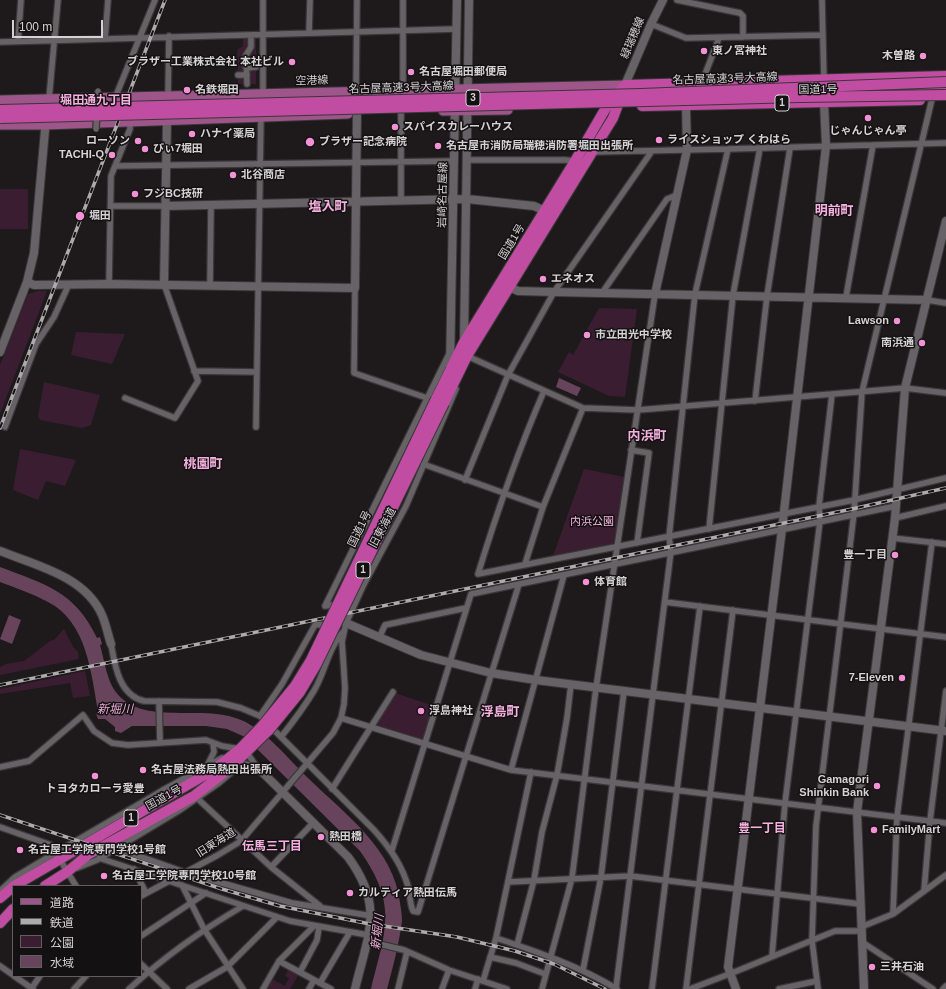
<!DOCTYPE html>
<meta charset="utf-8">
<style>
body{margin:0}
#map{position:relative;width:946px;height:989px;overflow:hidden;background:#1e1a1c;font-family:Arial,"Noto Sans JP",sans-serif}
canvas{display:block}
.legend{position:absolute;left:12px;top:885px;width:130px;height:92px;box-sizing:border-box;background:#141113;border:1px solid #615e60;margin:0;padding:5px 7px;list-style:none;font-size:12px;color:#d5d2d4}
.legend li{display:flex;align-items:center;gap:8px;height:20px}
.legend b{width:20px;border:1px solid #615e60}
.scale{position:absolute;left:12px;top:20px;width:91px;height:18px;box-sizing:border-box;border:2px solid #d5d2d4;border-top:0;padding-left:5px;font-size:12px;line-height:14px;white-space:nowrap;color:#d5d2d4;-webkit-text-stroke:3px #141113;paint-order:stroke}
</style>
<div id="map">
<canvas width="946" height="989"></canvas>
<ul class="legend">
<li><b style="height:5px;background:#9d558a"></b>道路</li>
<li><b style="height:5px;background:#aeabad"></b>鉄道</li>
<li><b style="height:11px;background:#3a1d31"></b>公園</li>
<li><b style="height:11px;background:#68445c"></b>水域</li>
</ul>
<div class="scale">100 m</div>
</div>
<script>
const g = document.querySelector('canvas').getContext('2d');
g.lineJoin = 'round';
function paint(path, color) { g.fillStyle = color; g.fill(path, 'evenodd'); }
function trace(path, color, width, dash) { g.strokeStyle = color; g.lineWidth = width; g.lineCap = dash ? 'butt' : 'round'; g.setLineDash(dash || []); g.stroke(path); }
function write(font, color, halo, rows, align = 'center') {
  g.font = font + ' Arial,"Noto Sans JP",sans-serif'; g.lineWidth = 3; g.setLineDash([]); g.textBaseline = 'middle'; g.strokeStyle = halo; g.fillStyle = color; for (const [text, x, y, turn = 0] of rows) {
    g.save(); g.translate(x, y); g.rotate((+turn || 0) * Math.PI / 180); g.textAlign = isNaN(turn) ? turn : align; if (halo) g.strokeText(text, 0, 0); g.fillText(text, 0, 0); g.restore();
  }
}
paint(new Path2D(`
 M256,36V84H238L237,50L243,46V37Z
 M0,189H28V229H0Z
 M38,291H47L0,414V365L28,294Z
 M599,308L637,309L625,397L609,396L558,372L569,352L573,355Z
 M76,332L125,334L112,364L71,355Z
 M44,382L100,395L91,425L82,428L40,420L38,416Z
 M20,449L76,460L65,486L46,481L38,500L13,490Z
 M584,469L624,477L615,543L553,556Z
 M64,629L73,647L78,652L79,659L0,675V667L6,664L24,661L50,641L54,640Z
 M85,671L90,696L73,698L70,683L0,694V689Z
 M395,693L434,706L424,737L422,739L376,725L375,722Z
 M289,969L299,974L290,989H266L272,979L285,986L289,978L285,976Z`), '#3a1d31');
paint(new Path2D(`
 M559,378L581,388L577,396L556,387Z
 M0,567C44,584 75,591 97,638L100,637L102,644L100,645C104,659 106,674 112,686C136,730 201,702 241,720C266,730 289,760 309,779C345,814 394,849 400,903C401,909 402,915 402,921C399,944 393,967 387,989H371C386,929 398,905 360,851L245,737L227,729L206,726H132L121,733L115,731V727L105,719H98L96,713L98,711C91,673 87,622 48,602C33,594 16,588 0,582Z
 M9,615L21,620L12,644L0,639Z`), '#68445c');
const street = new Path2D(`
 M677,0L740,13L743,16V37
 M822,0L824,81
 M651,24L686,38L823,35
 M309,33L310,0
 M105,39L108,0
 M18,41L21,0
 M0,42L456,29
 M246,68L256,67
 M238,75H247
 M704,83V77L719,38
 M247,84L246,55L251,47V36
 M403,91V0
 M356,92L357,0
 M263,96V0
 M168,97L169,36
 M115,98L155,0
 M49,99L58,0
 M401,112V201
 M591,152L728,149
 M468,160H565L575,161
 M115,166L455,161
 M111,206H165
 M109,284L111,176L130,129V121
 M210,285L211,206
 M355,288L354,373L427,398
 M602,293L667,199L677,195
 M846,297L873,145
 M927,300L946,303
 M467,356L583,408L638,410L905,388L946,393
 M194,371L257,372
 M544,391C518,451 497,512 478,574L854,500L946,478
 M125,398L175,418L198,381L164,284
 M755,401L767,296L790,148
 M5,427L36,344L54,317L69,284
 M256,427L261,114
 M631,450L649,453L637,543
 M423,464L543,507
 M465,480L508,375L554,292L652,151
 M895,518L946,506
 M709,529L733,295L760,148
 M892,538L946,544
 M525,564L543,507L583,408
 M665,602L946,637
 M338,604L325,606L449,354
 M379,638L385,625L466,608
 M111,644C115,666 119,695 144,701L217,702L241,708L260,716L282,684L315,625L330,624
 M159,701L160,743
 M260,716L374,830C390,848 403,866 409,890C410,897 410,904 413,911L418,912L519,584
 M341,718L511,770L946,823
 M281,737C293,722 305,706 315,689C325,671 329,647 343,632
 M247,753L257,767
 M208,764L214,752L213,743
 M0,767L29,761L83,715L94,731L112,743L128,745L206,740L222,746L240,749
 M511,770L564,575
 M332,789L393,692
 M198,799L271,867L320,906
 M0,827L51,845L76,886
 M116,848L187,873L292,903L372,916
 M392,850L471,594L896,506
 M99,858L290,921L368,935
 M271,867L313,823
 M77,868L97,860L180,810L219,783L240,765L245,764L257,767
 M134,869L146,893
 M508,882L630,876L860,904
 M182,885L204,929L243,989
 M0,891L15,877L45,859L163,790L222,758
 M924,891L930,821L946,691
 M141,896L218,855L241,841L333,733L341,718L344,704L345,688L342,642L346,623L363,586L406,506L456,389
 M893,914L897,817L932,542
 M861,927L893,914L946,875
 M141,936L206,893
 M496,938C538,952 579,966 617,989
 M367,941L404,950L449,970L507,989
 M862,942L933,989
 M517,945L534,880L542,832L557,775L567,718L571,684
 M772,956L785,803L820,521L819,506L832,394
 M490,957L516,963L545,974
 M279,961L331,989
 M141,964L167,989
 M0,966L13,975
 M583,970L601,877L624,691
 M300,972L317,940L319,927
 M14,976L33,989
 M483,981L496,938L531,772
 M320,983L350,932
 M616,988L671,551L669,537L695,294L728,149L946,143
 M31,989L40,976
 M74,989L86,976
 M129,989C164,957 202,930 243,906
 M189,989L227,967L277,917
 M263,989L279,961L314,926
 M309,989L314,980
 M398,989L407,952
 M442,989L449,970
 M475,989L478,979
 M542,989L572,878L596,688L655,294
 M652,989L700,606
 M686,989L733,610
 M690,989L732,973L835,931H861
 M779,989L817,981
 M818,989L812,940L816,826L854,513L862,392L932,99
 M943,989L946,986`);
const secondary = new Path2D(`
 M625,85L651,24L663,0
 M165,206L467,199L534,206L545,211
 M27,282L34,285L109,284L355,288L357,113
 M164,284L167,121
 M509,287L518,291L554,292L927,300
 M655,294L687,150L686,106
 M464,341L469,0
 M0,352L27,282L34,253L46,119
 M450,367L457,0
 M0,551C35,565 85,576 102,615C106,624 108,635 111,644
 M346,623L421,655L491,673L536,680L946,731
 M257,767L348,857C385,907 368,934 355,989
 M736,989L728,967L782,529L826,146L824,102
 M864,989L857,812L895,518L905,388L946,221`);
const primary = new Path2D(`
 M0,100L625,85
 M443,111L508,110
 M0,125H45L348,114`);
const highway = new Path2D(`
 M894,97L907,90L946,88
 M642,106L920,100
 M436,399L464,342L575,161L607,106L625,85L946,76
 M444,403L467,356L613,118L622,94
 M14,886L215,769L240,749L263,725
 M45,886L67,872L89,854L194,796L230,768L269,730
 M0,898L13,887
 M0,923L13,909`);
trace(street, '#393738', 8);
trace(secondary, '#393738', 10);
trace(primary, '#393738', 11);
trace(highway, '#393738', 12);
trace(street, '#666265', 5.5);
trace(secondary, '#666265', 8);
trace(primary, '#9d558a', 9);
trace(highway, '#c14da2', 10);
const rail = new Path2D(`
 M0,428L165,0
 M0,685L852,509L946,488
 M0,815L222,889L280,906L370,924L457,937L515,951L554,964L605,989`);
trace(rail, '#aeabad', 3.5);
trace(rail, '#141113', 2, [6]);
const streetBridge = new Path2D(`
 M96,129L98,91`);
const highwayBridge = new Path2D(`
 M0,110L641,94L946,82
 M0,118L800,97L946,95
 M263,725L295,686L311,660L436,399
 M269,730L300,692L316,665L444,403`);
trace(streetBridge, '#393738', 8, []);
trace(highwayBridge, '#393738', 12, []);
trace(streetBridge, '#666265', 5.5);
trace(highwayBridge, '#c14da2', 10);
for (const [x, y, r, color] of [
 [704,51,4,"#f391d5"],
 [923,56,4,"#f391d5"],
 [292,62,4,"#f391d5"],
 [411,72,4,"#f391d5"],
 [187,90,4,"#f391d5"],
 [868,118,4,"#f391d5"],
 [395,127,4,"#f391d5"],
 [192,134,4,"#f391d5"],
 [659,140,4,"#f391d5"],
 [138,141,4,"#f391d5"],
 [310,142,5,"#f391d5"],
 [438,146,4,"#f391d5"],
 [145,149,4,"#f391d5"],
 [112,155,4,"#f391d5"],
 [233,175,4,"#f391d5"],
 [135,194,4,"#f391d5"],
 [80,216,5,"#f391d5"],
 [543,279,4,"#f391d5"],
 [897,321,4,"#f391d5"],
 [587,335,4,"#f391d5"],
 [922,343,4,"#f391d5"],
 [895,555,4,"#f391d5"],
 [586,582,4,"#f391d5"],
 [902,678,4,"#f391d5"],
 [421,711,4,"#f391d5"],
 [143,770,4,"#f391d5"],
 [95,776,4,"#f391d5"],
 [877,786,4,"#f391d5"],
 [874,830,4,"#f391d5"],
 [321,837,4,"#f391d5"],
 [20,850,4,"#f391d5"],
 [104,876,4,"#f391d5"],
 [350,893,4,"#f391d5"],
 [872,967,4,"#f391d5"]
]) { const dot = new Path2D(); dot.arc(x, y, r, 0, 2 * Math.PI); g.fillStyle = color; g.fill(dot); trace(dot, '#141113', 1.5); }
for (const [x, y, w] of [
 [473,98,14],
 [782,103,14],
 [363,570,14],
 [131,818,14]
]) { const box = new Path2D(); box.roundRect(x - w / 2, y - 8, w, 16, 3); g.fillStyle = '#141113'; g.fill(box); trace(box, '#d5d2d4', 1); }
write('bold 10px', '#d5d2d4', null, [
 ["3",473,98],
 ["1",782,103],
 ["1",363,570],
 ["1",131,818]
]);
write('11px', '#d5d2d4', '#141113', [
 ["緑瑞穂線",633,38,-67],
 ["名古屋高速3号大高線",725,79,-2],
 ["空港線",312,81,-2],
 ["名古屋高速3号大高線",401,88,-2],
 ["国道1号",818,90,-1],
 ["岩崎名古屋線",443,195,-89],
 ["国道1号",512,242,-59],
 ["旧東海道",383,528,-62],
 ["国道1号",360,529,-64],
 ["国道1号",164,798,-29],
 ["旧東海道",216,843,-32]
]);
write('bold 11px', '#d5d2d4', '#141113', [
 ["東ノ宮神社",712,51],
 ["木曽路",915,56,"right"],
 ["ブラザー工業株式会社 本社ビル",284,62,"right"],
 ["名古屋堀田郵便局",419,72],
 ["名鉄堀田",195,90],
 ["スパイスカレーハウス",403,127],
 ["じゃんじゃん亭",868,131,"center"],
 ["ハナイ薬局",200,134],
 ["ライスショップ くわはら",667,140],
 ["ローソン",130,141,"right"],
 ["ブラザー記念病院",319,142],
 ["名古屋市消防局瑞穂消防署堀田出張所",446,146],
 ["びぃ7堀田",153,149],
 ["TACHI-Q",104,155,"right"],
 ["北谷商店",241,175],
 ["フジBC技研",143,194],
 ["堀田",89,216],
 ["エネオス",551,279],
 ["Lawson",889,321,"right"],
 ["市立田光中学校",595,335],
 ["南浜通",914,343,"right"],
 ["豊一丁目",887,555,"right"],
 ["体育館",594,582],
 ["7-Eleven",894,678,"right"],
 ["浮島神社",429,711],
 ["名古屋法務局熱田出張所",151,770],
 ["Gamagori",869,780,"right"],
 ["Shinkin Bank",869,793,"right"],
 ["トヨタカローラ愛豊",95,789,"center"],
 ["FamilyMart",882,830],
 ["熱田橋",329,837],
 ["名古屋工学院専門学校1号館",28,850],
 ["名古屋工学院専門学校10号館",112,876],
 ["カルティア熱田伝馬",358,893],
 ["三井石油",880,967]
], 'left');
write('11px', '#f6b6e0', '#141113', [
 ["内浜公園",592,522]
]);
write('bold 12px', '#f6b0df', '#141113', [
 ["堀田通九丁目",96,101],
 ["豊一丁目",762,829],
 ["伝馬三丁目",272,847]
]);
write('italic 12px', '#e7a8d2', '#141113', [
 ["新堀川",115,710],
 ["新堀川",378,932,-83]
]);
write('bold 13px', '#f6b0df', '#141113', [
 ["塩入町",328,207],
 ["明前町",834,211],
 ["内浜町",647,436],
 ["桃園町",203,464],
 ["浮島町",500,712]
]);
</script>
